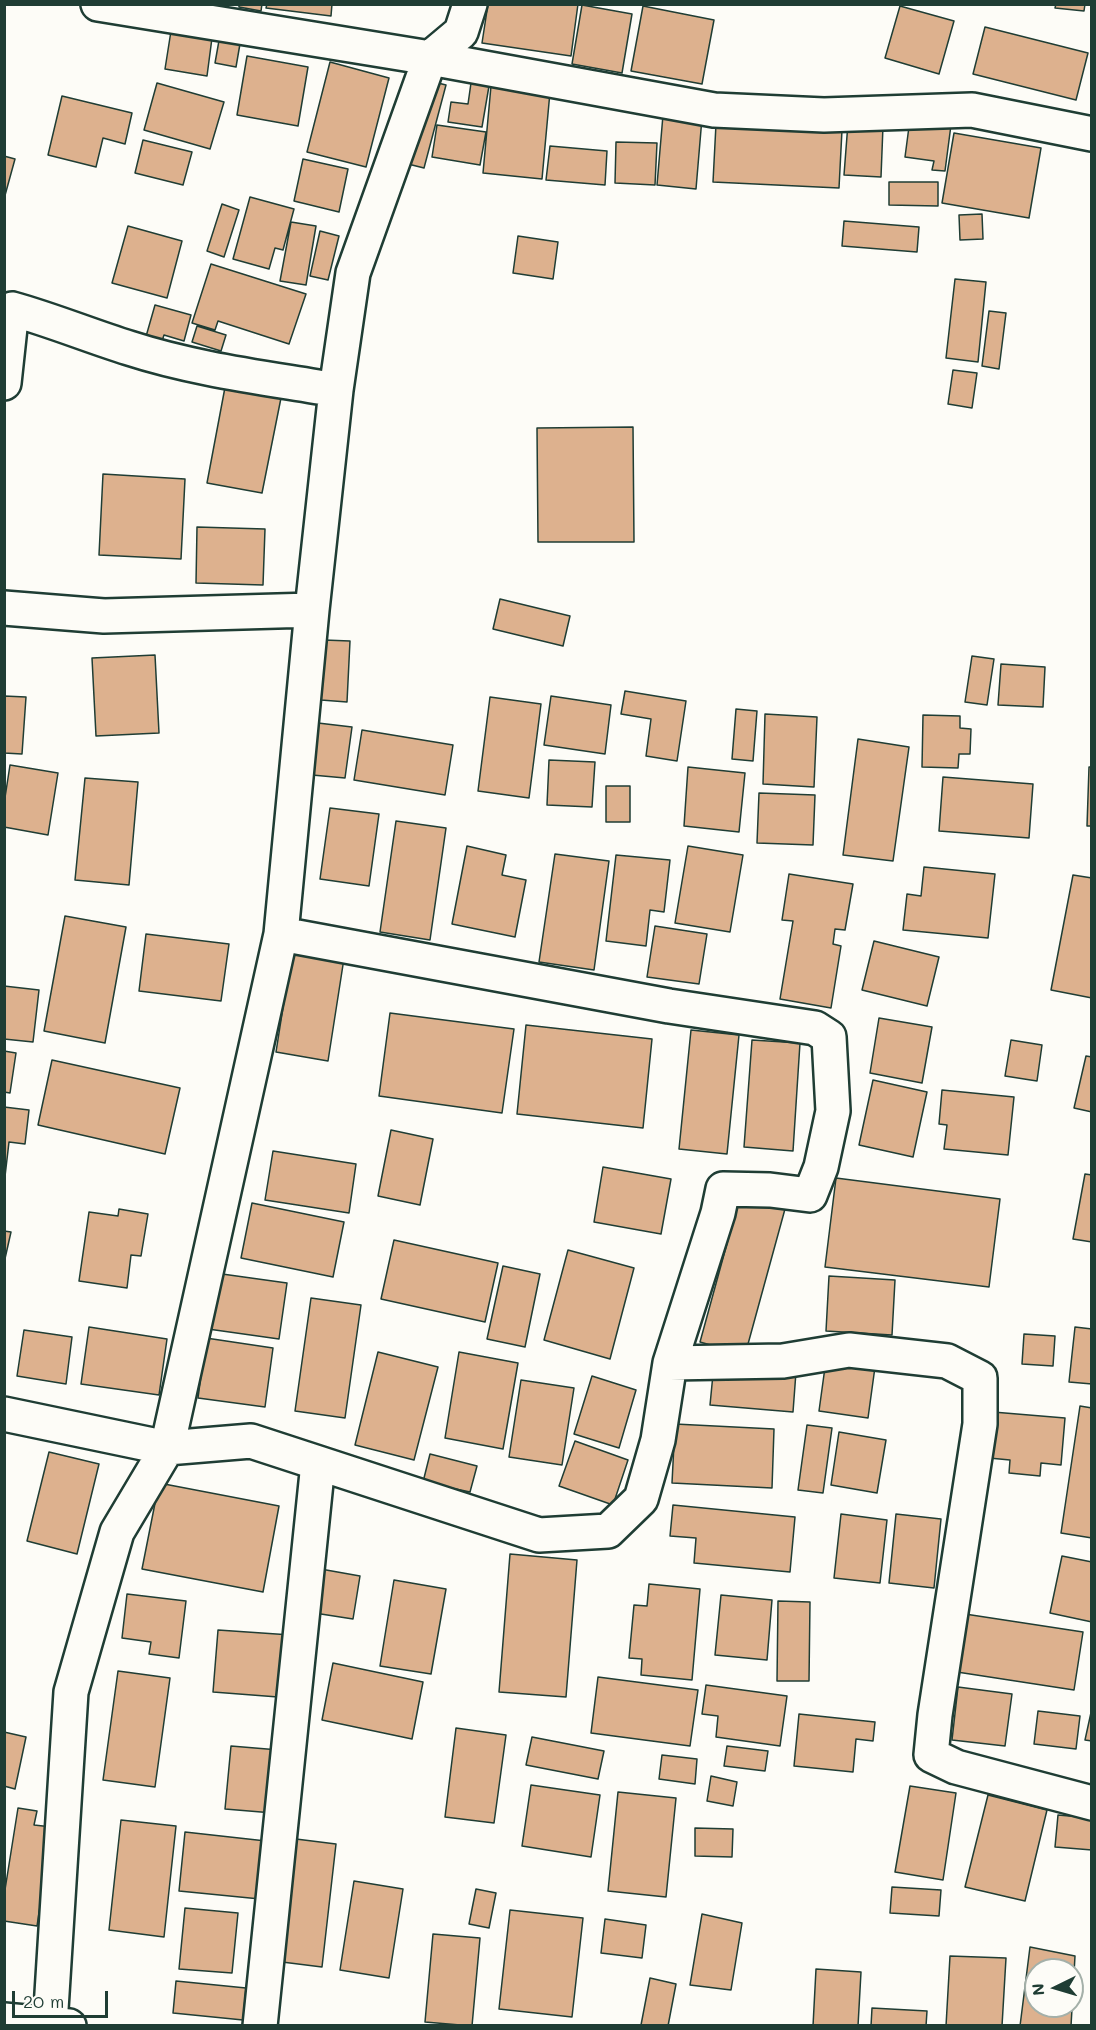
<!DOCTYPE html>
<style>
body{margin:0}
#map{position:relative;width:1096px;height:2030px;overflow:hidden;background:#fdfcf7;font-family:Mali,sans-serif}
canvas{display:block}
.frame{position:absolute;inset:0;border:6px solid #1f3d34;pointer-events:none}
.north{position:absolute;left:1024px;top:1958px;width:60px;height:60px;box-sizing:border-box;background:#fdfcf7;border:2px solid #a4b0a9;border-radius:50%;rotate:265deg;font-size:16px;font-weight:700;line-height:24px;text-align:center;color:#1f3d34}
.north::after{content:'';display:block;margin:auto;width:21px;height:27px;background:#1f3d34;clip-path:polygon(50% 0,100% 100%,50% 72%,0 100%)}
.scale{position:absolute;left:12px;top:1991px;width:96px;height:27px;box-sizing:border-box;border:3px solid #1f3d34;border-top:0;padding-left:8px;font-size:18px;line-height:21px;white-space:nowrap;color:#1f3d34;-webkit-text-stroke:4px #fdfcf7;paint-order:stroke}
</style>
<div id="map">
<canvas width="1096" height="2030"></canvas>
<div class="frame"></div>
<div class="north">N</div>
<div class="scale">20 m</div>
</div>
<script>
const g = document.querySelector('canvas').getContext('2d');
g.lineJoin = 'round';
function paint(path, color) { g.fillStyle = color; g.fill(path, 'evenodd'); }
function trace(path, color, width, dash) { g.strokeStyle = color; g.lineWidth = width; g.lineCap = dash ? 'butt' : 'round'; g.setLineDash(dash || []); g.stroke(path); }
const building = new Path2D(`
 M239,4H262L261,11L239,7Z
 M267,4H332L331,16L266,8Z
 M488,4H578L571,56L482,43Z
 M1056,4H1085L1084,11L1055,8Z
 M582,5L632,14L622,73L572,64Z
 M643,6L714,20L702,84L631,71Z
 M900,6L954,21L939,74L885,58Z
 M985,27L1088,53L1076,100L973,74Z
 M171,31L212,38L207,76L165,69Z
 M220,35L241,38L236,67L215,63Z
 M247,56L308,67L298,126L237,115Z
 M330,62L389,78L366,167L307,152Z
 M430,81L446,85L424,168L408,164Z
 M157,83L224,102L210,149L144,130Z
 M471,83L489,86L482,127L448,122L451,102L468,104Z
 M491,86L550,92L542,179L483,173Z
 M62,96L132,113L125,144L103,138L96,167L48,155Z
 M663,115L702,118L696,189L657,185Z
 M910,119L951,125L945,171L932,170L934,161L905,157Z
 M848,123L883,126L881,177L844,175Z
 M716,124L842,130L839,188L713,182Z
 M437,125L486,132L480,165L432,157Z
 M954,133L1041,148L1029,218L942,203Z
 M143,140L192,152L183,185L135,173Z
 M616,142L657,143L655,185L615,183Z
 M550,146L607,151L605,185L546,180Z
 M4,156L15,159L4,199Z
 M303,159L348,169L339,212L294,201Z
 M889,182H938V206L889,205Z
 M250,197L294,209L283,250L275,248L269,269L233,259Z
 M222,204L239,210L224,257L207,251Z
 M982,214L983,239L960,240L959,215Z
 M844,221L919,227L917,252L842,246Z
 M291,222L316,226L306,285L280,281Z
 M128,226L182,241L167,298L112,283Z
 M320,231L339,236L328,280L310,276Z
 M518,236L558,242L553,279L513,273Z
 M211,264L306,294L289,344L218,321L215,330L192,323Z
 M955,279L986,282L978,362L946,358Z
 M155,305L191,315L184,341L164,335L161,344L145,340Z
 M989,311L1006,313L999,369L982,366Z
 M197,326L226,335L221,351L192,342Z
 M953,370L977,373L972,408L948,404Z
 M226,382L282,393L262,493L207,483Z
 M633,427L634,542H538L537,428Z
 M103,474L185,479L181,559L99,555Z
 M197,527L265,529L263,585L196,583Z
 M500,599L570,616L563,646L493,629Z
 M324,640L350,641L347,702L321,700Z
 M155,655L159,733L96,736L92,658Z
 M972,656L994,659L987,705L965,702Z
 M1001,664L1045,667L1043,707L998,705Z
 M625,691L686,701L677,761L646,756L651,719L621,714Z
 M4,696L26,697L22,754L4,753Z
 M551,696L611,705L605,754L544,745Z
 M490,697L541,704L529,798L478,791Z
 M736,709L757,711L753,761L732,759Z
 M765,714L817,717L814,787L763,784Z
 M923,715L960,716V728L971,729L970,754H959L958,768L922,767Z
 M318,723L352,727L345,778L312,775Z
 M362,730L453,745L445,795L354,780Z
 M858,739L909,747L893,861L843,855Z
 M549,760L595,762L592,807L547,805Z
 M10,765L58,773L48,835L4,827V804Z
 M688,767L745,773L739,832L684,826Z
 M1089,767H1092V826H1087Z
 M943,777L1033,784L1029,838L939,831Z
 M85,778L138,782L129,885L75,880Z
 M606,786H630V822H606Z
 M759,793L815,795L813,845L757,843Z
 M330,808L379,814L369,886L320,879Z
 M396,821L446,828L430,940L380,932Z
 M467,846L506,855L502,875L526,880L515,937L452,924Z
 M688,846L743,855L730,932L675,923Z
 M555,854L609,861L594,970L539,962Z
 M616,855L670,860L664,912L650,910L646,946L606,941Z
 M924,867L995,874L988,938L903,930L907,894L921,896Z
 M789,874L853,884L845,930L835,929L833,944L841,946L831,1008L780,999L793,921L782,920Z
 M1073,875L1092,878V998L1051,990Z
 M65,916L126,927L105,1043L44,1031Z
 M655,926L707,934L699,984L647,977Z
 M146,934L229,944L221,1001L139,991Z
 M874,941L939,957L927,1006L862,990Z
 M293,944L345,952L328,1061L276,1052Z
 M4,986L39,990L33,1042L4,1039Z
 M390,1013L514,1029L502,1113L379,1096Z
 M879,1018L932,1027L922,1083L870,1073Z
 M526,1025L652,1039L643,1128L517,1114Z
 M691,1030L739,1035L727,1154L679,1149Z
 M752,1040L800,1043L793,1151L744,1147Z
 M1011,1040L1042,1045L1037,1081L1005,1076Z
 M4,1051L16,1053L10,1093L4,1092Z
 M1086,1056L1092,1057V1112L1074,1108Z
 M52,1060L180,1088L165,1154L38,1125Z
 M873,1080L927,1092L913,1157L859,1145Z
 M942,1090L1014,1097L1008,1155L944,1149L947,1125L939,1124Z
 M4,1107L29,1110L25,1144L9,1142L4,1185Z
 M391,1130L433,1139L420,1205L378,1196Z
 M273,1151L356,1164L349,1213L265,1200Z
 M603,1167L671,1179L661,1234L594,1222Z
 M1085,1174L1092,1175V1242L1073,1239Z
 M836,1178L1000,1199L989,1287L825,1267Z
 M740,1196L785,1209L745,1355L700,1342Z
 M252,1203L344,1222L333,1277L241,1258Z
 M119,1209L148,1214L141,1256L131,1255L127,1288L79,1281L89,1212L118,1216Z
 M4,1231L11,1232L4,1263Z
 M394,1240L498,1263L485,1322L381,1299Z
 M568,1250L634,1268L610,1359L544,1340Z
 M503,1266L540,1274L525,1347L487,1339Z
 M215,1273L287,1283L279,1339L208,1329Z
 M829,1276L895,1280L892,1335L826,1331Z
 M311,1298L361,1305L345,1418L295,1411Z
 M89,1327L167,1339L159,1395L81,1384Z
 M1075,1327L1092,1329V1384L1069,1382Z
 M24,1330L72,1337L66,1384L17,1376Z
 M1024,1334L1055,1336L1053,1366L1022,1364Z
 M206,1338L273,1348L265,1407L198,1398Z
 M378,1352L438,1367L414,1460L355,1445Z
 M459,1352L518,1363L503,1449L445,1438Z
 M826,1360L875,1367L868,1418L819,1411Z
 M714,1364L796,1372L793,1412L710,1405Z
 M592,1376L636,1390L619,1448L574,1434Z
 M521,1380L574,1388L562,1465L509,1457Z
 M1080,1406L1092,1408V1538L1061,1533Z
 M993,1412L1065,1418L1061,1465L1041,1463L1040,1476L1009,1473L1010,1460L989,1458Z
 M675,1424L774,1429L772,1488L672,1483Z
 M807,1425L832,1428L823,1493L798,1490Z
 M839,1432L886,1440L877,1493L831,1485Z
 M575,1441L628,1460L613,1505L559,1486Z
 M49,1452L99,1464L77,1554L27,1541Z
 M430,1454L477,1466L470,1492L423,1482Z
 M159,1483L279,1506L263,1592L142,1569Z
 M673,1505L795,1517L790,1572L694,1563L696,1538L670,1536Z
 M841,1514L887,1520L880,1583L834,1578Z
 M896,1514L941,1519L934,1588L889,1583Z
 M510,1554L577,1560L566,1697L499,1692Z
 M1062,1556L1092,1562V1622L1050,1613Z
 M315,1568L360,1576L353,1619L308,1612Z
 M394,1580L446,1589L431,1674L380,1666Z
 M649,1584L700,1589L692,1680L641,1675L642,1659L629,1658L634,1605L647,1606Z
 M127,1594L186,1601L179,1658L149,1654L151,1642L122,1638Z
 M721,1595L772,1600L767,1660L715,1655Z
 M778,1601L810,1602L809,1681H777Z
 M965,1614L1083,1632L1074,1690L957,1672Z
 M218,1630L291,1635L289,1655L281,1654L278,1697L213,1692Z
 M333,1663L423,1682L412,1739L322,1720Z
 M118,1671L170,1678L155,1787L103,1780Z
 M598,1677L698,1690L690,1746L591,1733Z
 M706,1685L787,1696L780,1746L716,1737L718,1716L702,1714Z
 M958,1687L1012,1694L1005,1746L952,1740Z
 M1092,1708V1741L1085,1740Z
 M1038,1711L1080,1716L1076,1749L1034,1744Z
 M799,1714L875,1722L873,1741L856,1739L853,1772L794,1766Z
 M456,1728L506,1735L494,1823L445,1817Z
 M4,1732L26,1737L15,1789L4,1786Z
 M532,1737L604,1751L598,1779L526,1765Z
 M231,1746L279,1750L273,1813L225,1809Z
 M727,1746L768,1751L765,1771L724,1766Z
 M662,1755L697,1759L695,1784L659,1779Z
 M711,1776L737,1782L733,1806L707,1801Z
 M531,1785L600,1795L591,1857L522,1846Z
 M910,1786L956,1793L943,1880L895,1872Z
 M618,1792L676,1798L666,1897L608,1891Z
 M988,1795L1047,1810L1025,1901L965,1887Z
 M18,1808L37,1811L34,1825L52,1827L37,1926L4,1921V1896Z
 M1058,1815L1092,1818V1850L1055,1847Z
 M121,1820L176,1826L164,1937L109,1930Z
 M695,1828L733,1829L732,1857L695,1856Z
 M185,1832L266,1841L260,1899L179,1891Z
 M288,1838L336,1844L322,1967L274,1961Z
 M354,1881L403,1889L389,1978L340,1970Z
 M892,1887L941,1890L939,1916L890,1913Z
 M476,1889L496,1893L489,1928L469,1924Z
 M185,1908L238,1913L232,1973L179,1969Z
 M510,1910L583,1918L572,2017L499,2009Z
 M702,1914L742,1923L731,1990L690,1985Z
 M605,1919L646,1925L642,1958L601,1953Z
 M433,1934L480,1938L472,2026L425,2022Z
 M1030,1947L1075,1956L1071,2026H1020ZM1036,1970H1072V2006H1036Z
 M950,1956L1006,1958L1002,2026H946Z
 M816,1969L861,1972L858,2026H813Z
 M650,1978L676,1984L668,2026L641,2025Z
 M176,1981L246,1988L243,2020L173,2013Z
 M872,2008L927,2011L926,2026H871Z`);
paint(building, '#ddb18e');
trace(building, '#1f3d34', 1.5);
const street = new Path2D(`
 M98,4L430,58L714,110L824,115L972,110L1092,134
 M4,383L12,309C52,320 90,336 129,348C197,370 267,378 336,390
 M4,608L104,616L312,610
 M670,1363L783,1361L849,1350L947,1361L980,1378V1424L935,1715L931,1755L956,1767L1092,1803
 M4,1414L167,1448L251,1441L539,1535L608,1531L641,1499L658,1440L670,1363L718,1213L723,1189L770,1190L810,1195L821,1167L833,1111L829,1037L815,1028L669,1006L281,934
 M4,2020L69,2026
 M50,2025L71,1692L117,1532L167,1448L281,934L312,610L336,390L353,273L430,58L461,32L470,4
 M260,2026L318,1463`);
trace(street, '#1f3d34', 38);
trace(street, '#fdfcf7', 33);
</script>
